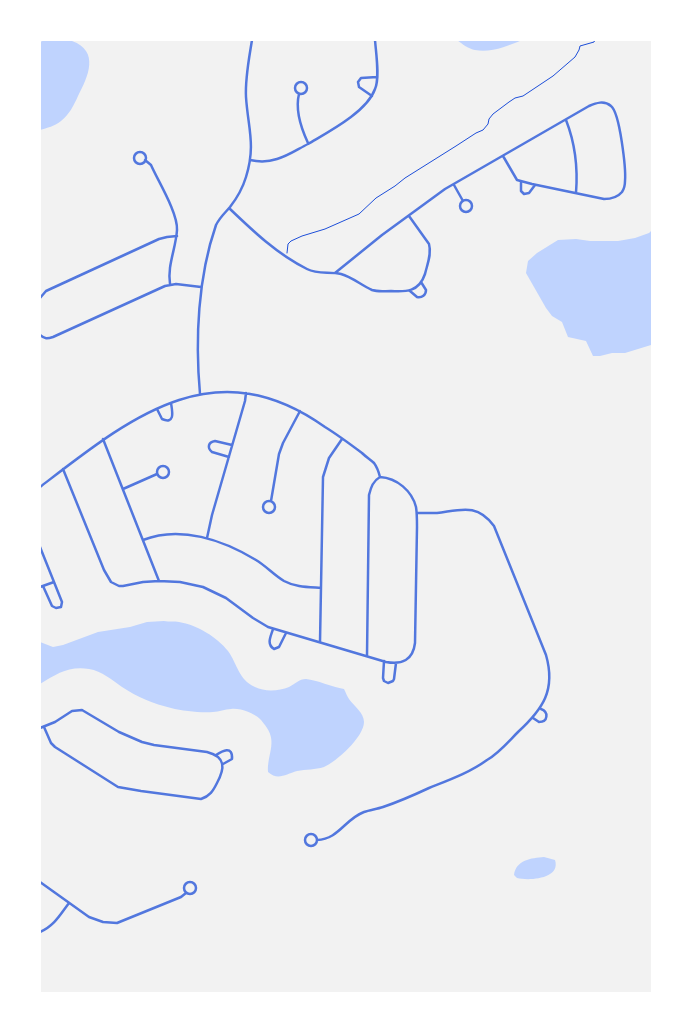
<!DOCTYPE html>
<style>
body{margin:0}
#map{position:relative;width:692px;height:1033px;overflow:hidden;background:#f2f2f2;font-family:Barlow,sans-serif}
canvas{display:block}
.frame{position:absolute;inset:0;border:41px solid #fff;pointer-events:none}
</style>
<div id="map">
<canvas width="692" height="1033"></canvas>
<div class="frame"></div>
</div>
<script>
const g = document.querySelector('canvas').getContext('2d');
g.lineJoin = 'round';
function paint(path, color) { g.fillStyle = color; g.fill(path, 'evenodd'); }
function trace(path, color, width, dash) { g.strokeStyle = color; g.lineWidth = width; g.lineCap = dash ? 'butt' : 'round'; g.setLineDash(dash || []); g.stroke(path); }
paint(new Path2D(`
 M45,40C53,40 64,38 72,41C100,51 88,77 78,96C74,105 69,115 61,121C55,126 47,128 40,130V42Z
 M457,40H522C508,46 491,53 475,50C469,49 462,44 457,40Z
 M652,230V346L651,345L625,353H612L600,356H593L586,341L568,337L562,322L552,316L546,308L526,273L528,261L537,253L558,240L576,239L590,241H618L635,238L649,233Z
 M164,621C169,622 174,621 179,622C197,625 217,637 228,651C238,665 238,679 255,687C265,692 279,691 289,687C295,684 299,679 306,679C317,680 332,687 344,689C346,693 347,696 349,699C354,706 364,713 364,722C364,737 336,762 324,767C315,770 306,769 297,771C286,774 278,781 268,772C267,755 277,743 267,728C265,725 262,721 260,719C253,713 241,708 231,709C225,709 219,712 213,712C201,713 183,711 171,708C154,704 137,697 122,687C112,680 102,671 89,669C68,666 57,674 40,684V642L53,647L63,645L98,632L130,627L147,622Z
 M544,857L555,860C561,879 529,881 517,878L514,875C516,860 531,858 544,857Z`), '#bfd3fe');
trace(new Path2D(`
 M287,253L288,244L291,241L302,236L325,229L359,214L376,198L395,186L405,178L456,146L476,133L483,130L488,124L489,119L493,114L509,102L515,98L523,96L553,76L575,57L579,50L580,46L594,42L595,40`), '#1d4ed8', 1);
trace(new Path2D(`
 M295 88a6 6 0 1 1 12 0a6 6 0 1 1-12 0Z
 M299,94C295,110 301,128 308,143
 M372,96L359,87L358,82L361,78L377,77
 M566,120C575,143 578,168 576,193
 M134 158a6 6 0 1 1 12 0a6 6 0 1 1-12 0Z
 M145,160L151,165C158,181 178,213 177,230C176,248 167,266 170,284
 M250,160C259,162 268,162 277,159C288,156 298,149 308,144C328,132 367,112 375,89C380,78 376,53 375,40
 M521,181V191L524,194L529,193L535,185
 M454,185L463,201
 M460 206a6 6 0 1 1 12 0a6 6 0 1 1-12 0Z
 M229,208C253,231 277,254 307,269C318,275 330,271 341,274C352,277 361,285 372,290C378,292 384,291 391,291C406,292 419,292 425,274C427,265 432,254 429,244L409,216
 M335,273L382,235L445,189L589,106C596,103 604,100 611,106C620,113 626,169 625,181C625,185 624,189 622,192C617,198 611,199 604,199L532,184L517,180L503,156
 M410,291L417,297C422,298 426,295 426,290L421,282
 M40,298L46,291L159,239L167,237L177,236
 M40,335C45,339 47,339 53,337L165,286L176,284L201,287
 M200,394C195,339 198,277 216,225C220,217 225,213 230,207C237,198 243,187 246,177C256,145 248,128 246,97C245,78 249,59 252,40
 M157,409L162,419C176,425 172,410 171,403
 M103,439L159,581
 M229,457L212,452C207,448 208,442 215,441L232,445
 M157 472a6 6 0 1 1 12 0a6 6 0 1 1-12 0Z
 M63,469L104,570L111,582L119,586H123L143,582L159,581L180,582L203,587L226,598L253,618L268,627L386,662C402,665 413,660 415,643L417,527C417,520 417,513 416,507C412,491 397,478 380,477
 M40,487C130,418 214,348 325,427C338,435 350,444 362,453C366,457 371,460 374,463C377,467 379,473 380,477
 M123,489L157,474
 M271,501L279,454L283,443L300,411
 M263 507a6 6 0 1 1 12 0a6 6 0 1 1-12 0Z
 M207,538L212,515L245,401L246,393
 M143,540C180,525 223,540 256,560C266,566 274,575 284,581C295,587 308,587 321,588
 M40,547L62,602L61,607L56,608L52,606L43,586
 M40,587L54,582
 M273,629C271,636 266,644 274,649L279,647L286,633
 M320,642L323,477L329,458L342,439
 M367,656L369,495C371,487 373,481 380,477
 M384,661L383,678L384,681L388,683L393,681L394,679L396,663
 M533,718L539,722C548,722 549,712 541,709
 M40,728L55,722L72,711L82,710L119,732L142,742L154,745L207,752C226,757 225,768 217,783C213,791 210,796 201,799L141,791L118,787L55,747L51,743L44,727
 M216,755C222,751 233,745 232,759L223,764
 M305 840a6 6 0 1 1 12 0a6 6 0 1 1-12 0Z
 M317,840C339,839 345,819 364,812C370,810 377,809 383,807C398,802 414,795 429,788C449,780 469,773 487,760C499,753 508,742 518,732C543,709 556,690 546,655L494,526C477,503 461,510 437,513C430,513 423,513 417,513
 M40,882L89,917L103,922L117,923L181,897L186,893
 M184 888a6 6 0 1 1 12 0a6 6 0 1 1-12 0Z
 M40,932C54,926 60,915 69,903`), '#5277de', 2.5);
</script>
